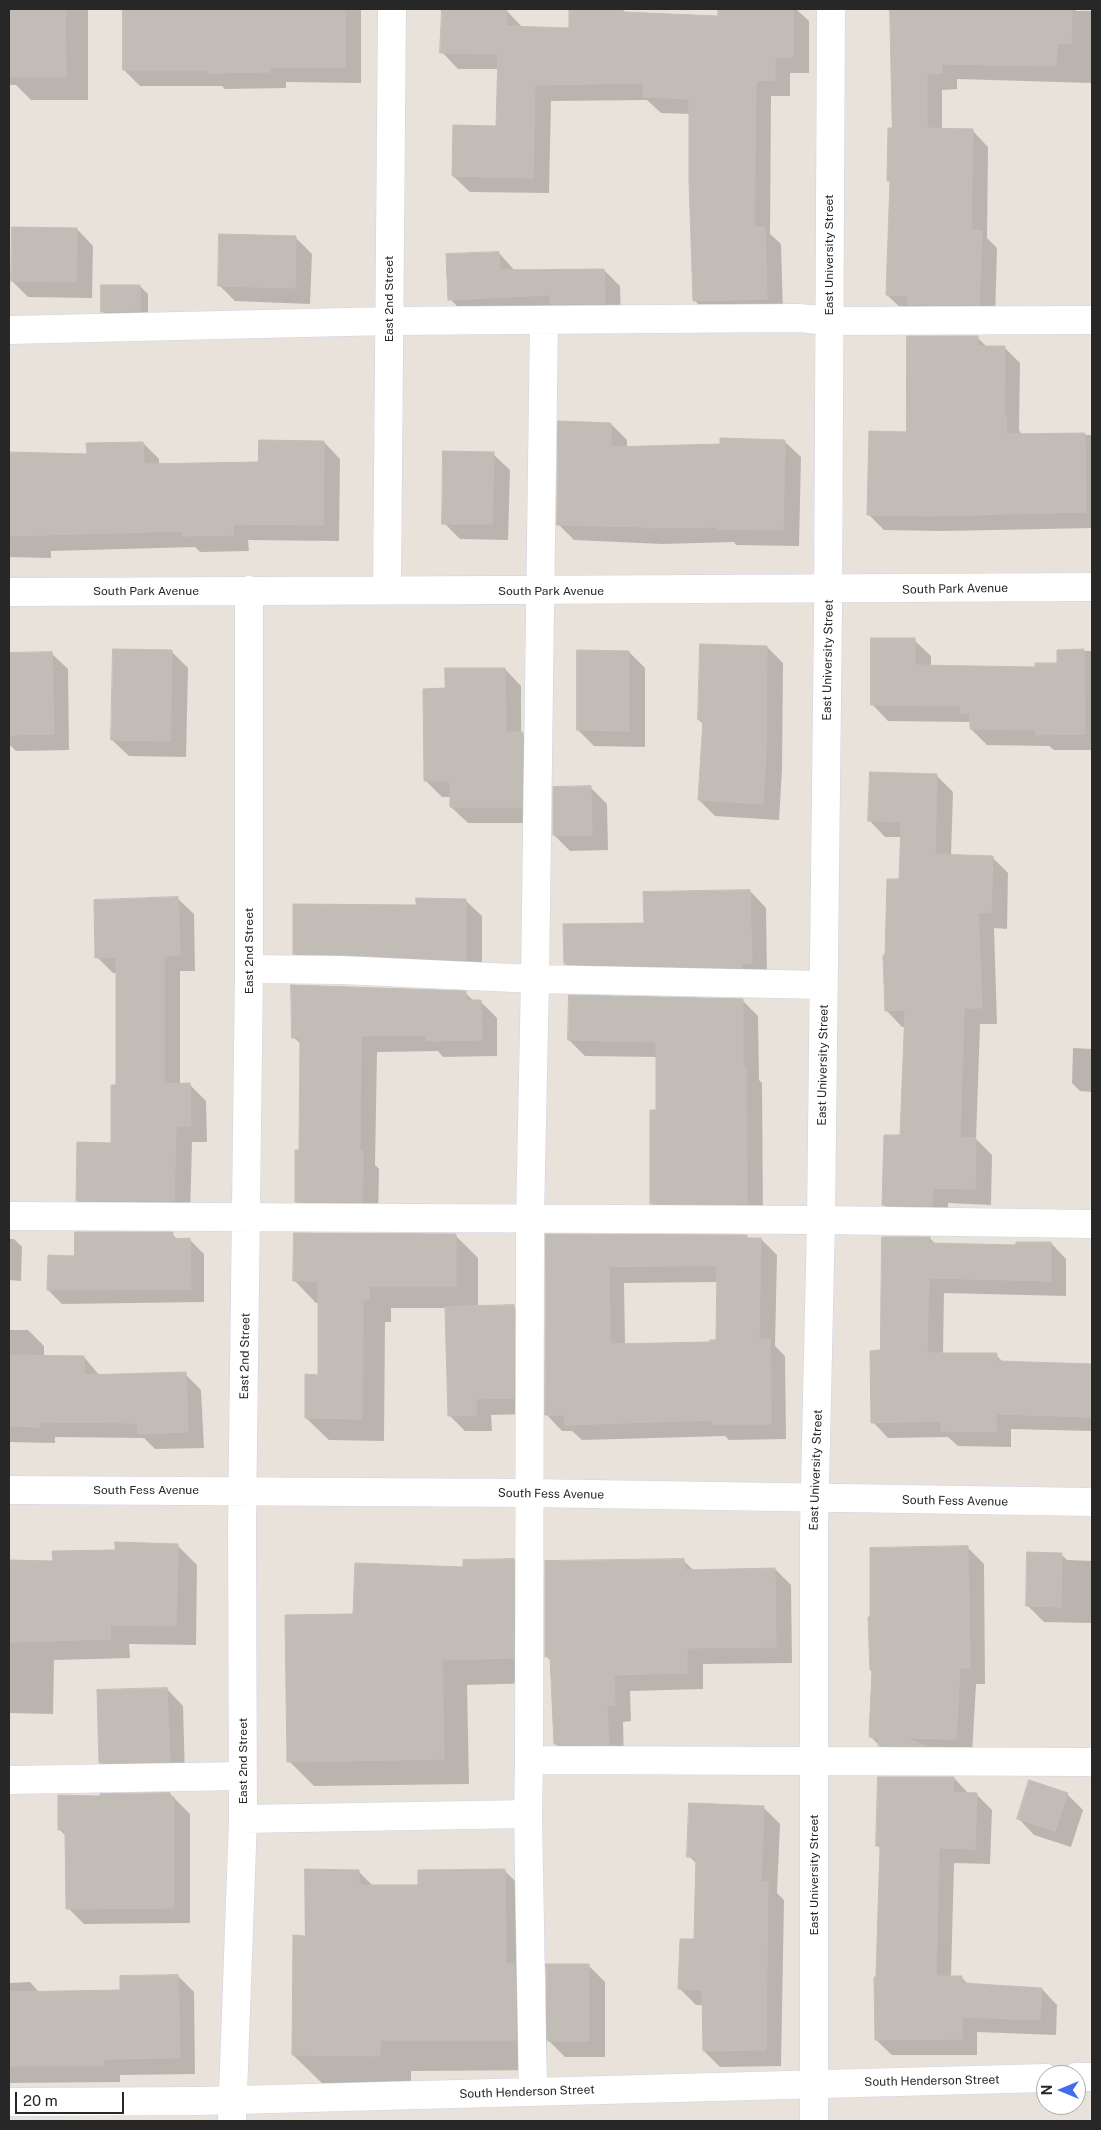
<!DOCTYPE html>
<style>
body{margin:0}
#map{position:relative;width:1101px;height:2130px;overflow:hidden;background:#e9e2da;font-family:"Public Sans",sans-serif}
canvas{display:block}
.frame{position:absolute;inset:0;border:10px solid #272727;pointer-events:none}
.north{position:absolute;left:1036px;top:2065px;width:50px;height:50px;box-sizing:border-box;background:#fff;border:1px solid #a9a9a9;border-radius:50%;rotate:270deg;font-size:14px;font-weight:700;line-height:20px;text-align:center;color:#272727}
.north::after{content:'';display:block;margin:auto;width:18px;height:22px;background:#426bee;clip-path:polygon(50% 0,100% 100%,50% 72%,0 100%)}
.scale{position:absolute;left:15px;top:2092px;width:109px;height:22px;box-sizing:border-box;border:2px solid #272727;border-top:0;padding-left:6px;font-size:15px;line-height:18px;white-space:nowrap;color:#272727;-webkit-text-stroke:4px #fff;paint-order:stroke}
</style>
<div id="map">
<canvas width="1101" height="2130"></canvas>
<div class="frame"></div>
<div class="north">N</div>
<div class="scale">20 m</div>
</div>
<script>
const g = document.querySelector('canvas').getContext('2d');
g.lineJoin = 'round';
function paint(path, color) { g.fillStyle = color; g.fill(path, 'evenodd'); }
function trace(path, color, width, dash) { g.strokeStyle = color; g.lineWidth = width; g.lineCap = dash ? 'butt' : 'round'; g.setLineDash(dash || []); g.stroke(path); }
function write(font, color, halo, rows, align = 'center') {
  g.font = font + ' "Public Sans",sans-serif'; g.lineWidth = 4; g.setLineDash([]); g.textBaseline = 'middle'; g.strokeStyle = halo; g.fillStyle = color; for (const [text, x, y, turn = 0] of rows) {
    g.save(); g.translate(x, y); g.rotate((+turn || 0) * Math.PI / 180); g.textAlign = isNaN(turn) ? turn : align; if (halo) g.strokeText(text, 0, 0); g.fillText(text, 0, 0); g.restore();
  }
}
paint(new Path2D(`
 M9,9L88,10V100H31L16,85H9Z
 M124,9H361V83L286,82V88L225,89L222,86H140L124,70Z
 M443,9L506,10L523,28L570,29V10L622,9L627,14L719,17V9H796L809,21V73H790V96H771L770,234L781,244L783,315L710,316L694,300L691,114L661,113L647,100L551,101L549,193L470,192L453,176L497,128L499,69H458L442,52Z
 M891,9H1074L1076,11H1092V83L957,79V89L942,90V130H972L988,147L987,238L997,248L995,321L904,311L887,295L891,183L888,180L893,129Z
 M77,229L93,246L92,298L28,297L12,281Z
 M296,238L312,254L310,304L235,301L219,285Z
 M499,253L515,271L604,270L620,286L621,320L466,315L450,299Z
 M140,286L148,294V319L111,320L103,312Z
 M977,337L987,347L1005,348L1020,363L1019,430L1022,435H1092V528L943,531L884,530L868,514L907,433Z
 M611,424L627,440V448L721,446L784,441L801,457L799,546L736,545L734,542L662,544L574,540L558,524Z
 M324,442L340,459L339,541L248,540L249,551L200,552L195,547L51,551V558L9,557V454L88,455L143,443L159,459V465L260,463Z
 M493,454L510,470L508,540L460,539L444,523Z
 M914,640L931,656V666L1036,669L1058,664V651H1092V750H1054L1049,746L987,745L971,729V722L888,721L872,704Z
 M767,647L783,663L782,770L779,820L715,816L699,800L704,725L699,720Z
 M172,652L188,668L186,757L129,756L112,740Z
 M629,652L645,668V747L594,746L578,730Z
 M51,653L68,669L69,750L16,751L9,744V654Z
 M505,669L521,686V733L539,749L538,823H468L451,807V797H442L425,780L447,690Z
 M936,775L953,792L951,856L992,857L1008,873L1007,929L994,928L997,1024H980L976,1139L992,1155L991,1205L948,1203V1222L900,1221L884,1205L902,1137L905,1027H902L886,1010V956L900,881L902,837H885L869,820Z
 M591,788L607,804L608,850L570,851L554,835Z
 M750,891L766,908L767,979L581,980L565,963L645,924Z
 M177,898L194,914L195,971H180V1084H189L206,1101L207,1142H192L190,1217H93L77,1200L113,1145L117,1086V973H113L97,957Z
 M465,900L482,916V976L310,970L294,953Z
 M465,993L474,1001H480L497,1018V1056L443,1057L438,1051L377,1052L375,1165L379,1169L378,1218H312L296,1201L300,1152L302,1045L293,1037Z
 M742,1000L758,1016L759,1080L762,1083L763,1219H667L651,1203L658,1111L657,1057L585,1056L569,1040Z
 M1073,1048L1092,1049V1092L1080,1091L1072,1083Z
 M172,1234L178,1240H190L204,1254V1302L62,1304L48,1290L75,1257Z
 M455,1235L478,1258V1307H514L530,1323V1414L491,1415L492,1431H465L449,1415L447,1308H391V1322H385L384,1441L329,1440L306,1418L319,1376V1303H316L294,1280Z
 M547,1236L746,1237L749,1239H761L777,1255L775,1346L785,1356L786,1439L729,1440L725,1436L582,1440L572,1431H562L547,1415ZM718,1282L717,1341L712,1343L625,1345L624,1283Z
 M930,1238L936,1245L1017,1246L1051,1243L1066,1259V1296L944,1293L943,1354L996,1355L1004,1363L1092,1365V1431L1011,1429V1447L958,1446L948,1437L888,1438L873,1422L881,1352Z
 M9,1239H14L22,1247L21,1281L9,1280Z
 M9,1330H28L44,1346V1357H84L100,1376L185,1374L201,1390L204,1448L155,1449L144,1438L55,1437V1443L9,1442Z
 M177,1545L197,1565L196,1645L129,1644L130,1658L54,1660L53,1714L9,1713V1562H54L116,1551Z
 M967,1547L984,1564L985,1684H976L972,1755L887,1753L871,1737L873,1672L871,1670Z
 M1061,1554L1067,1560L1092,1561V1623L1044,1622L1028,1606Z
 M513,1560L539,1585L538,1683L467,1685L469,1784L314,1786L289,1761L355,1615L464,1569Z
 M684,1561L694,1571L775,1569L791,1585L792,1663L703,1664V1689L630,1691L631,1721L623,1722L624,1760H572L555,1744L551,1661L546,1656Z
 M167,1689L183,1706L185,1777L117,1779L101,1762Z
 M954,1778L969,1794H976L992,1810L990,1864L954,1863L951,1977H961L969,1985L1042,1989L1057,2005L1056,2035L977,2032V2055H892L876,2040L881,1849L878,1846Z
 M170,1794L190,1814V1923L84,1924L68,1908L67,1837L59,1829Z
 M1067,1794L1083,1810L1071,1847L1034,1835L1018,1818Z
 M764,1808L780,1824L777,1893L784,1900L781,2066L720,2067L704,2051L703,2005H696L680,1989L696,1940L698,1865L689,1856Z
 M505,1871L536,1902L537,1988L548,1999L588,1965L605,1982V2057H565L547,2039V2070L411,2071V2087L325,2086L293,2055L306,1937L359,1872L373,1886H419Z
 M178,1976L194,1992L195,2074L120,2075V2082L9,2083V1983L30,1982L40,1993L121,1991Z`), '#0003');
const building = new Path2D(`
 M9,9H65L66,77H9Z
 M123,9H345V67H270V72L207,73V70H123Z
 M442,9H507L506,26L569,28V9H623V12L718,16V9H793V57H775V80L756,81L754,227H765L767,299L693,301L689,181V99L643,97L644,83L535,85L533,178L452,176L453,125L496,126L498,54L440,53Z
 M890,9H1072L1071,44L1057,43L1056,66L941,64L942,73L927,74V128L973,129L971,230L982,231L979,305H908V296L886,295L890,181H887L888,128H892Z
 M12,227L77,228L76,282L11,281Z
 M219,234L296,236L295,288L218,286Z
 M499,252L500,270L604,269L605,304H550V295L448,300L446,254Z
 M101,285H140V311L101,312Z
 M907,336H978V346H1005L1004,415H1006L1007,434L1085,433L1086,512L927,516L867,515L869,431L906,432Z
 M558,421L611,423V447L720,444V438L785,440L783,530L718,529V527L644,528V527L557,525Z
 M259,440L324,441L323,525L233,524V535L183,536L182,531L9,536V452L87,454L86,443L143,442L144,464L258,462Z
 M443,451L494,452L492,524H442Z
 M871,638H915V665L1035,667V663H1057V650L1084,649L1085,734L1036,735V730L970,729V713H960L961,706L871,705Z
 M700,644L767,646L766,753L763,804L698,800L703,720H698Z
 M113,649L172,650L170,741L111,740Z
 M577,650L629,651V731L577,730Z
 M52,652L54,734L9,735V653Z
 M445,668H505L506,732H523L522,807H450V781H424L423,689L445,688Z
 M870,772L937,774L935,854L993,856L991,913L978,912L982,1008H964L960,1137L976,1138L975,1189L933,1188L932,1206L882,1205L884,1135H900L905,1010L885,1011L883,955H885L887,879H899L901,822L868,821Z
 M591,786L592,835H553V787Z
 M750,890L752,963H742V968L564,964L563,924L644,923L643,892Z
 M178,897L180,955L164,956V1084L190,1083L191,1126H176L174,1201H76L77,1142L111,1143V1085H116V957L95,958L94,900Z
 M416,898L466,899V960L293,954V904L416,905Z
 M291,985L466,991V1000H481L482,1040L426,1041V1035L361,1036L360,1151H363L362,1202H295V1150H299L300,1038H292Z
 M569,995L743,999V1066H746L747,1204H650V1110H656V1042L568,1040Z
 M75,1232H173V1239L190,1238L191,1289L47,1290L48,1255L74,1256Z
 M294,1233L456,1234V1286H369V1300H363L362,1419L305,1418V1374L318,1375V1281H293Z
 M546,1234L747,1235V1238H761L759,1339H770L771,1424H712V1420L565,1425V1415H545ZM717,1266L716,1340H710V1342L610,1344L609,1267Z
 M882,1237H930V1243L1016,1245V1242H1051V1281L929,1278L927,1353H997V1361L1092,1364V1417L996,1414V1432L941,1431V1421L871,1423L870,1351L880,1350Z
 M514,1305V1398L476,1399V1415L448,1416L445,1307Z
 M9,1355L84,1356V1375L186,1372L188,1432L138,1434L137,1423L39,1422V1427L9,1426Z
 M115,1542L178,1544L176,1626L110,1625L111,1639L9,1642V1560L53,1561L52,1551L115,1550Z
 M968,1546L970,1668H960L956,1739L904,1738L927,1746H878L879,1738L869,1737L872,1670H870L868,1617H870V1548Z
 M1027,1552L1062,1553L1061,1607L1026,1606Z
 M514,1559V1658L442,1660L444,1759L287,1762L285,1615L353,1614L355,1563L463,1567V1560Z
 M684,1559L685,1570L775,1568L776,1647L687,1648V1673L614,1675L615,1705L607,1706L609,1745L554,1744L550,1656L545,1657V1561Z
 M167,1688L170,1762L99,1763L97,1690Z
 M878,1777H954L953,1792L977,1793L975,1849L939,1848L936,1976H962V1983L1042,1988L1040,2020L962,2017V2039L875,2040L874,1977H876L880,1846H876Z
 M1029,1780L1068,1793L1055,1831L1017,1819Z
 M170,1793L171,1797H174V1908L66,1909L65,1830H58V1795L100,1796V1794Z
 M689,1803L764,1806L761,1882H768L766,2050L703,2051L702,1990L678,1989L680,1939H694L696,1857H687Z
 M305,1869L359,1870V1885H418V1870L505,1869L506,1964H515L516,2040H380V2056L292,2055L293,1935L305,1936Z
 M546,1964H589V2041H548Z
 M178,1975L180,2058L104,2059V2066H9V1992L120,1990V1976Z`);
paint(building, '#c1bcb6');
trace(building, '#c4bdb4', 1);
const minor = new Path2D(`
 M9,330L389,321L799,318L828,321L1092,320
 M387,589L392,9
 M9,592C370,589 731,591 1092,587
 M249,969L341,970L535,979L824,985
 M9,1216L821,1220L1092,1224
 M9,1490L529,1493L1092,1502
 M529,1760L530,1219L535,979L544,320
 M9,1780L243,1776
 M528,1814L533,2092
 M243,1819L528,1814L529,1760L1092,1762
 M1076,2077H1092
 M9,2102L199,2101L1046,2078
 M232,2121L243,1819L242,1525L249,969V590
 M814,2121V1530L821,1220L828,614L831,9`);
trace(minor, '#cfd3e0', 29);
trace(minor, '#fff', 28);
write('12px', '#272727', '#fff', [
 ["East University Street",829,255,-90],
 ["East 2nd Street",389,299,-90],
 ["South Park Avenue",955,589,-1],
 ["South Park Avenue",146,591],
 ["South Park Avenue",551,591],
 ["East University Street",828,660,-89],
 ["East 2nd Street",249,951,-90],
 ["East University Street",823,1065,-89],
 ["East 2nd Street",245,1356,-89],
 ["East University Street",816,1470,-88],
 ["South Fess Avenue",146,1490],
 ["South Fess Avenue",551,1494,1],
 ["South Fess Avenue",955,1501,1],
 ["East 2nd Street",243,1761,-90],
 ["East University Street",814,1875,-90],
 ["South Henderson Street",932,2081,-1],
 ["South Henderson Street",527,2092,-2]
]);
</script>
